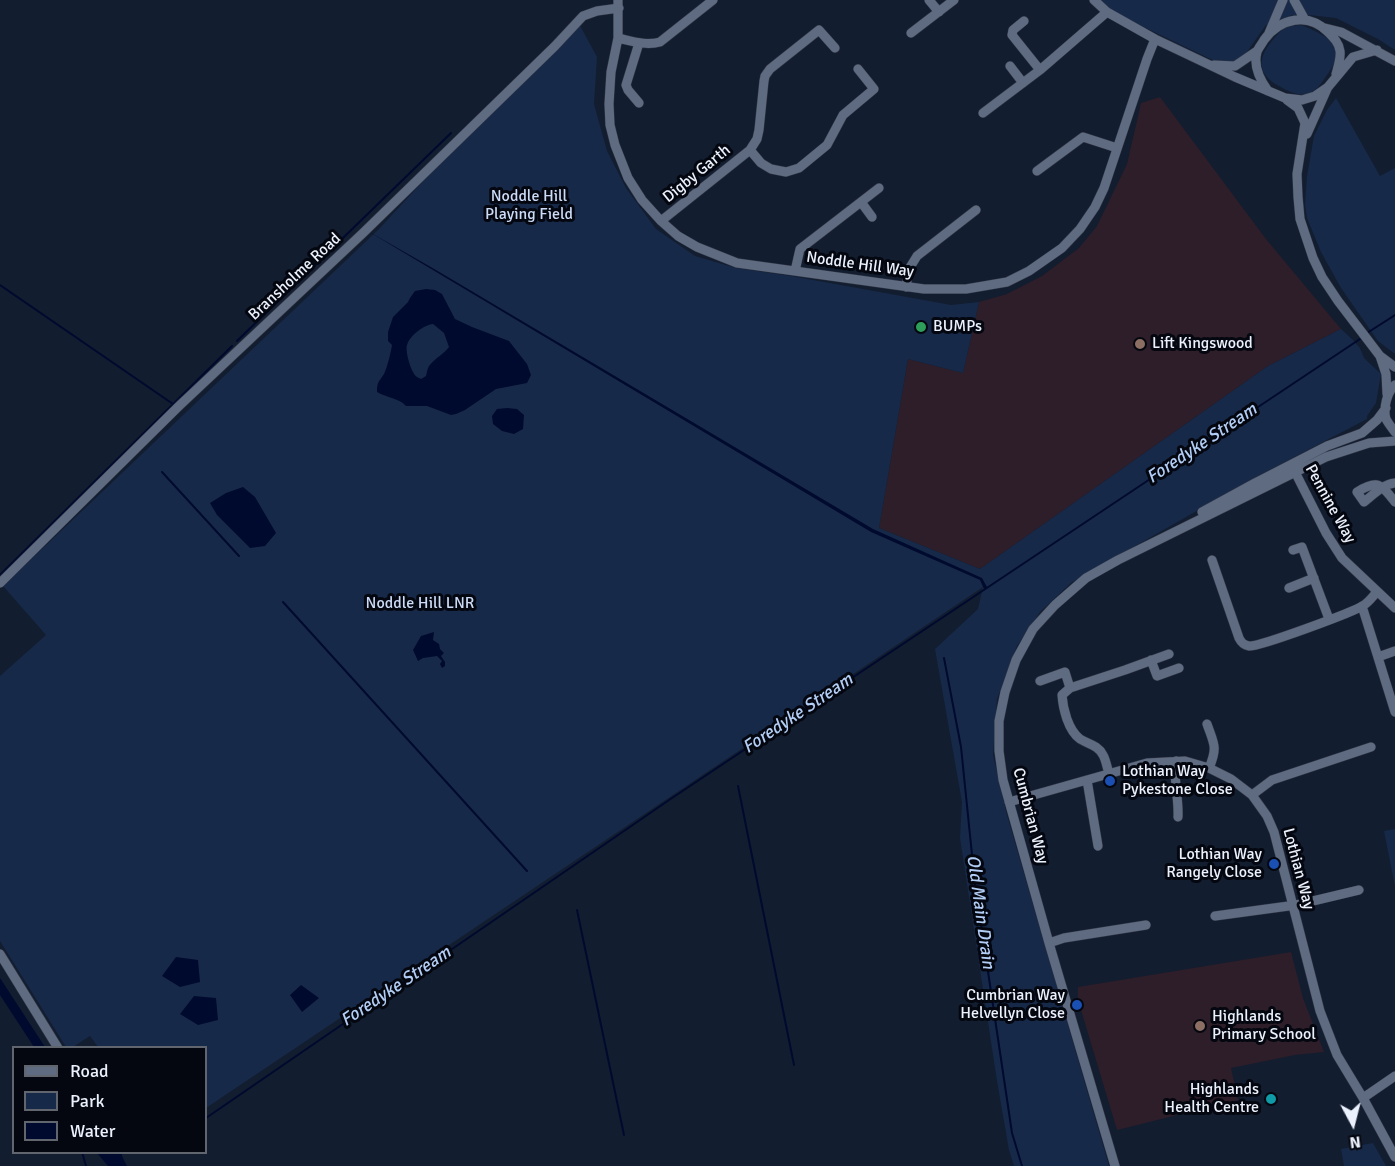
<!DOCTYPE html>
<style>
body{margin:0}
#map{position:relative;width:1395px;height:1166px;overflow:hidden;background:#121d2f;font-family:Signika,sans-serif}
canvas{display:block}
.legend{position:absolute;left:12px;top:1046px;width:195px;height:108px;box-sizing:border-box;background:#04070f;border:2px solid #61656e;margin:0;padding:8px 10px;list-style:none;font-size:18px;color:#ecf2fd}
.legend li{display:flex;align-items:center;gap:12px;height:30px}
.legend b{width:30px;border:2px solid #61656e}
.north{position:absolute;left:1323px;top:1094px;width:60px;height:60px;-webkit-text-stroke:4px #04070f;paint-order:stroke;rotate:173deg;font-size:16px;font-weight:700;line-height:24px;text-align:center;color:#ecf2fd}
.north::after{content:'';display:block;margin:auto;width:21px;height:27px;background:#ecf2fd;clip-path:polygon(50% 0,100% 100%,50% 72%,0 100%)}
</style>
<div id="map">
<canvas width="1395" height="1166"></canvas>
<ul class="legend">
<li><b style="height:8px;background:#5e6b81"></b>Road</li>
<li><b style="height:16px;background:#172949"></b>Park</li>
<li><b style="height:16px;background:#000a2e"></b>Water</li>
</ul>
<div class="north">N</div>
</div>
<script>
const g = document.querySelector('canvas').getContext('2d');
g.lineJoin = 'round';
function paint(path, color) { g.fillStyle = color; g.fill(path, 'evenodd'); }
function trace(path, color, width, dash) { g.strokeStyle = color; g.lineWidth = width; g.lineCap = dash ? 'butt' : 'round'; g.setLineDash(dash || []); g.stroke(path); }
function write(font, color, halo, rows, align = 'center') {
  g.font = font + ' Signika,sans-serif'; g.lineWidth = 6; g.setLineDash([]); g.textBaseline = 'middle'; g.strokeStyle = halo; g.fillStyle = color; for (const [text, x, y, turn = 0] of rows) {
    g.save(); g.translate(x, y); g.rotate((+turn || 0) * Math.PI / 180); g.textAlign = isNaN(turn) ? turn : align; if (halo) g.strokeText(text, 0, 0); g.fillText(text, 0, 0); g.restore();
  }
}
paint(new Path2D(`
 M1160,97L1266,239L1341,329L1268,366L980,569L879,528L908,359L963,373L979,302L1007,294L1042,276L1079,248L1097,226L1127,164L1141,103Z
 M1291,952L1303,998L1324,1052L1295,1055L1231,1068L1238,1100L1117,1130L1078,1000V987Z`), '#2d1e29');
paint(new Path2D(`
 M1098,0H1395V50L1378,39L1336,18L1309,15H1292L1266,25L1242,59L1237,62L1221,64L1127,19L1114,12Z
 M577,20L597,57L594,104L607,151L626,188L656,229L695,256L736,268L791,276L951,305L979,302L963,373L908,359L879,528L980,569L1268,366L1341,329L1353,340L1360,348L1364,358L1381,374L1376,403L1367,416V419L1260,475L1114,558L1071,583L1040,612L1017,646L997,699L993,755L1007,815L1109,1166H1014L1009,1150L997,1081L960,838L962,802L935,649L978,609L983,587L206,1108V1048L98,1047L90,1036L73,1047H66L0,941V676L46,635L3,586L379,229L546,48L568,30Z
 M1301,25C1318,32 1345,42 1333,66C1330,71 1326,76 1323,81C1310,100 1296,96 1279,86C1258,75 1257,59 1271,42C1283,28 1283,27 1301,25Z
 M1336,98L1380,176L1395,168V354L1378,341L1341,288L1321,252L1307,218L1305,205L1307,176L1314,136L1327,110Z
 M1395,829V886L1384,831Z
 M1373,1143L1386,1166H1344L1341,1149Z`), '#172949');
paint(new Path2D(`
 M366,230L436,270L873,529L982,578L987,587L984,589L980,580L871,532Z
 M426,289L435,290L442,294L455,319L472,327L509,341L527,364L531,375L527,383L496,389L465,410L456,414L451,415L427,406H406C399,398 387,398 377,392C377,381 379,382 384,374C387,368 391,352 392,345L388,341V332L393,317L408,302L410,298L415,291ZM433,324L444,333L449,347C444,354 435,358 429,366C427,369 427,373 426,376L421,379C420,378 418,378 417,377C411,373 405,351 407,345C410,335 424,325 433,324Z
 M507,408L517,409L524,415L523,429L514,434L502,431L493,424L492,416L497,409Z
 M243,487L255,497L276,533L265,546L250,548L217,515L210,503L226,493Z
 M434,632L433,640L439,644L440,649L444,653L441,656L445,662V666L442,668L440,664L442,661L437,656L423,658L418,661L413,650L421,636Z
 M176,957L198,960L200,982L180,987L162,976Z
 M0,978L45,1047H34L0,995Z
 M301,985L319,998L302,1012L290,995Z
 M194,996L216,998L218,1020L198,1025L180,1014Z
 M97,1153H122V1156L127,1166H108Z`), '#000a2e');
trace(new Path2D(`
 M0,285L173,404
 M1367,333L1395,315
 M237,341L451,133
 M162,472L239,556
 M0,575L232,346
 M283,602L527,871
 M944,658L961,747L975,884L1012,1133L1022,1166
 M738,786L794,1065
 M577,910L624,1135
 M206,1118L672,798L1363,337
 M82,1152L86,1166`), '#000a2e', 2);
const minor = new Path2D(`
 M618,0V38L611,72L609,104L610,125L615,145L628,178L642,200L661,221L678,236L697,247L737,263L924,289H966L1007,282L1029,271L1062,248L1080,229L1095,207L1104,188L1147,59L1155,39
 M929,0L939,12
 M1094,0L1107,12L1155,39L1235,77L1285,98L1302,100L1315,96L1328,87L1353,57L1377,50
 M1294,0L1305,20
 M1024,21L1013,30L1012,35L1040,70
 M1325,28L1341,32L1395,61
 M911,33L954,0
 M1269,33L1283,0
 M618,38C632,41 646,46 660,42L713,0
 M639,43L626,85L628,90L639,103
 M1214,65L1235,66L1257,51
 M1010,66L1023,83
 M1268,91C1260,80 1253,66 1257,52C1258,48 1262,44 1264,40C1280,18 1308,12 1328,32C1334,38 1339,43 1340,51C1341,58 1338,67 1336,74
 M1287,100L1298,108L1305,123L1297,174L1298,197L1300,219L1313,258L1322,277L1338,301L1380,356L1395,367
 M983,113L1040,70L1107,12
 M1307,134L1327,89
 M750,150L761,163L771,169L786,172L799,168L827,145L843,115L874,89L858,69
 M1037,171L1083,137L1117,148
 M861,202L872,217
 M661,221L750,150L757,139L759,130L764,81L765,76L770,69L819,30L835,48
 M795,271L800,249L879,188
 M906,287L909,269L917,256L976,210
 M1380,356L1386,374L1387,394
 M1395,385C1387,392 1383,408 1386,419C1388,423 1392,428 1395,432
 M1292,466L1326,533L1342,558L1395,608
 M1395,483C1383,484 1373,495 1364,502L1357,492C1378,479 1381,484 1395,502
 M1202,512L1255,483L1327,446L1362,433L1377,420L1386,408
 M1293,550L1302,547L1329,619
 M1212,560L1239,638C1241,642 1243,645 1249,646C1259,647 1354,612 1364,605C1369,602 1373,596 1377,592
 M0,583L179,406L363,233L555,46L583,16L597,11L619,8
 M1289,588L1314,578
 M1362,606L1395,712
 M1378,657L1395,651
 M1151,660L1157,676L1179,668
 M1040,681L1065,672L1070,688
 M1207,724C1214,744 1218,747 1209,768
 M1176,761C1173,780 1179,798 1178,817
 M1109,773C1107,768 1106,760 1103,755C1098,745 1088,744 1080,739C1068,730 1063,709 1062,695L1070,688L1125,670L1169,654
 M1087,780L1098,846
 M1252,795L1272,780L1371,747
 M1009,802L1147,763L1185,761L1209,768L1231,779L1252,795L1267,816L1274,832L1320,1011L1337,1055L1363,1098L1395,1157
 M1215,916L1296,905L1359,890
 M1049,943L1064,938L1146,925
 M0,954L58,1048
 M1363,1098L1395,1076
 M1115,1166L1049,943L1003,780L999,751V721L1005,692L1016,660L1033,629L1055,605L1086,578L1118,560L1326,457L1369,443L1395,441`);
trace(minor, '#303545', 10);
trace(minor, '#5e6b81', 9);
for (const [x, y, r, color] of [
 [921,327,6,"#2e9e5b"],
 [1140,344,6,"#8d6e63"],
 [1110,781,6,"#1a4fb4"],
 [1274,864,6,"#1a4fb4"],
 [1077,1005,6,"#1a4fb4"],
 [1200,1026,6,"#8d6e63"],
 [1271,1099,6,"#0f9aa8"]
]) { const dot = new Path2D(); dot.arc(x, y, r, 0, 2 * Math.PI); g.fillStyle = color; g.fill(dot); trace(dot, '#04070f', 2); }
write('16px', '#ecf2fd', '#04070f', [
 ["Digby Garth",697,174,-39],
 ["Noddle Hill Way",860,265,8],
 ["Bransholme Road",295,277,-43],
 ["Pennine Way",1330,504,61],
 ["Cumbrian Way",1030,816,75],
 ["Lothian Way",1298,869,75]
]);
write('16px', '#ccdcf8', '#04070f', [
 ["Noddle Hill",529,197],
 ["Playing Field",529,215],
 ["Noddle Hill LNR",420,604]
]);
write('16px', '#ecf2fd', '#04070f', [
 ["BUMPs",933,327],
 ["Lift Kingswood",1152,344],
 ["Lothian Way",1122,772],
 ["Pykestone Close",1122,790],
 ["Lothian Way",1262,855,"right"],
 ["Rangely Close",1262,873,"right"],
 ["Cumbrian Way",1065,996,"right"],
 ["Helvellyn Close",1065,1014,"right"],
 ["Highlands",1212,1017],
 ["Primary School",1212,1035],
 ["Highlands",1259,1090,"right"],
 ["Health Centre",1259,1108,"right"]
], 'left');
write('italic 18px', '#b3cef6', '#04070f', [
 ["Foredyke Stream",1202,444,-34],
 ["Foredyke Stream",798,714,-34],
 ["Old Main Drain",980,912,82],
 ["Foredyke Stream",396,987,-34]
]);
</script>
